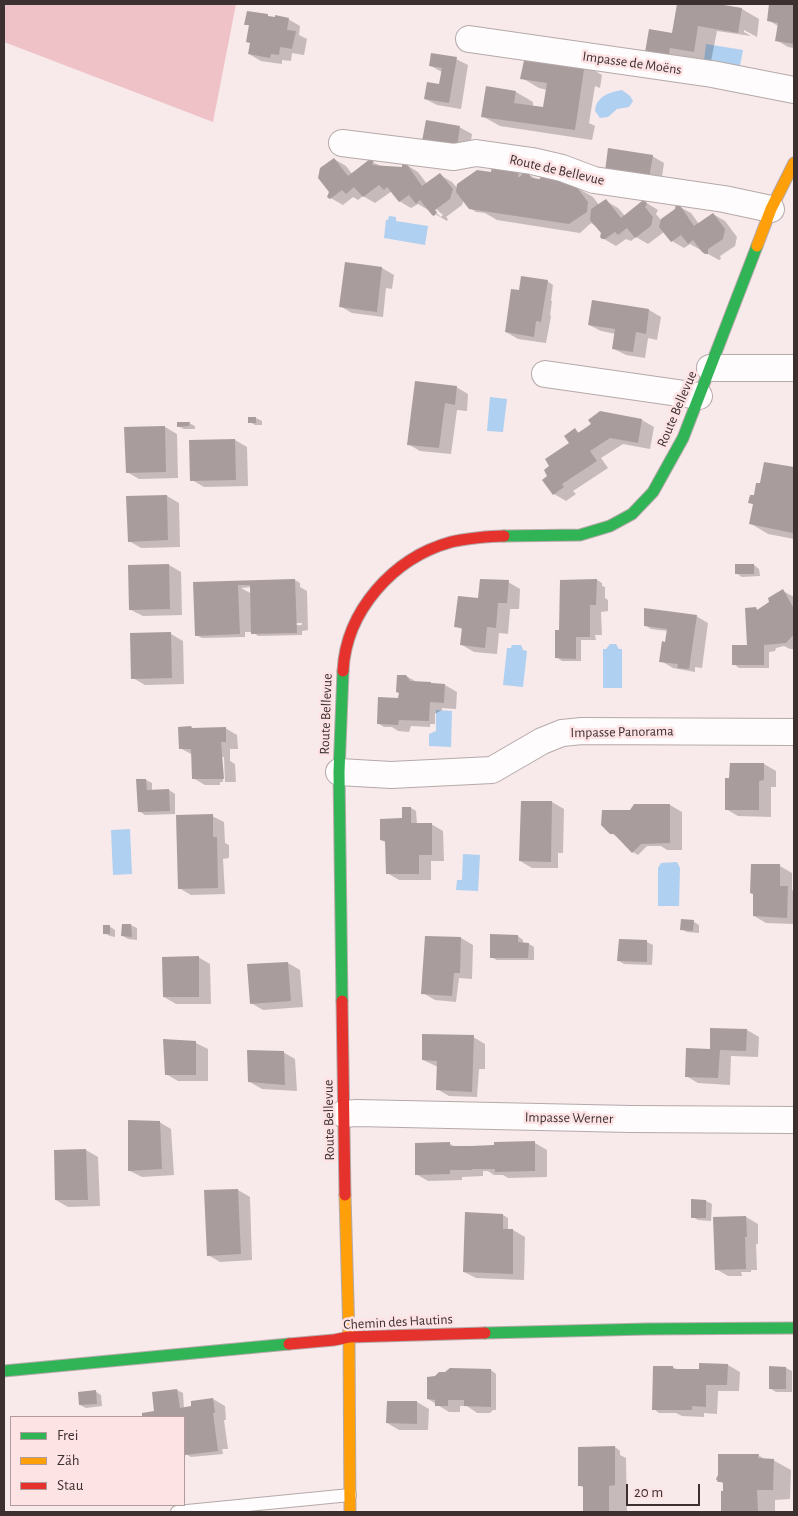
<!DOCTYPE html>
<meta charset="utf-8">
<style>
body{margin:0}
#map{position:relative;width:798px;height:1516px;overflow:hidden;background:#f8e9ea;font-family:"Alegreya Sans",sans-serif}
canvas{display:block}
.frame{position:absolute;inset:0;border:5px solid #3d3031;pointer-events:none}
.legend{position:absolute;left:10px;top:1416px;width:175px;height:90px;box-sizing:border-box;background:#fee3e5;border:1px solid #b19b9d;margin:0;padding:6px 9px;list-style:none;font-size:15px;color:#3d3031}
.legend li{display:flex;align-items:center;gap:10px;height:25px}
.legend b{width:25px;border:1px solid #b19b9d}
.scale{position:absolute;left:626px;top:1484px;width:74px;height:22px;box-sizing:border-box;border:2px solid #3d3031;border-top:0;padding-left:6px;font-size:15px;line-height:18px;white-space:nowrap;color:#3d3031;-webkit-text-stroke:4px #fee3e5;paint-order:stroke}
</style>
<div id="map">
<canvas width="798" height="1516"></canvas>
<div class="frame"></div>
<ul class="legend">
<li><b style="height:6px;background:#30b455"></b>Frei</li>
<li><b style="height:6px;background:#ff9f0a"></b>Zäh</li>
<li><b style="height:6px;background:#e5322d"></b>Stau</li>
</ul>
<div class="scale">20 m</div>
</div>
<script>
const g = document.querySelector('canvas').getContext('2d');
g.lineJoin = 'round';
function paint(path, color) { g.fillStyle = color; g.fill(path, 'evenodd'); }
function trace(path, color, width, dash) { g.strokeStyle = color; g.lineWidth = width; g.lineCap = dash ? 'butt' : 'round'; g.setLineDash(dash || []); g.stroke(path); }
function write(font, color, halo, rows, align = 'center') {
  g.font = font + ' "Alegreya Sans",sans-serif'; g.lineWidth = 5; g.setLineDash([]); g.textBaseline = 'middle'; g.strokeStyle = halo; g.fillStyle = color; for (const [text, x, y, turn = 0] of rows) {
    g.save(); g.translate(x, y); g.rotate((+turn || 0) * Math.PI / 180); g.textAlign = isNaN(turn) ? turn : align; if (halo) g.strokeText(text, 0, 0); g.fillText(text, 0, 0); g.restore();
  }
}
paint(new Path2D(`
 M4,4H236L213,122L4,42Z`), '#efc2c7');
paint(new Path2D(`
 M706,44L743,50L740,66L704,60Z
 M622,90L630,96L633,101L629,107L617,109L608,117L600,118L595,111C596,97 609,92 622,90Z
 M389,216L396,217V221L428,226L425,245L384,238L386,220H388Z
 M490,397L507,399L503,432L487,431Z
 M610,644H616L619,649H622V688H603V649H606Z
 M512,645H521L523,650L527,651L523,687L503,685L507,648H511Z
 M436,710L452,711L451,747L429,746V734L436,731Z
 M130,829L132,874L113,875L111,830Z
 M463,854L480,855L478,891L456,890L457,880H462Z
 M677,862L680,868L679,906H658V868L661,863Z`), '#afd0f0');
paint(new Path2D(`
 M678,4H710L742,9L759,19L757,37L744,30V32L751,36L717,31L711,61L664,68L673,35Z
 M771,4L794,6V48L788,47L776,40L778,26L768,20Z
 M268,16L271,18L288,19L300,26L299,35L307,39L304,55L292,53L291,61L282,60V64L261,61L249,54L251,43L250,26L246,24Z
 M456,59L468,65L461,109L437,105L425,99L440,85L442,72L431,66Z
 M585,65L602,75L600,88L595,86L589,123L595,126L592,140L500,126L482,116L516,92L533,102V107L544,109L547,90L539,88L522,78Z
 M459,127L472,134L469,153L436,148Z
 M652,156L664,163L661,184L618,177Z
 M334,159L346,166L352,174L370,161L383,167L403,169L405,164L418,172L427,184L440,175L452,182L458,189L492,174L493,166L526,173L538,180L541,181L542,174L574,186L593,197L599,205L606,201L618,208L625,216L645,202L658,210L656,214L661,220L676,209L678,206L691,213L699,224L713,214L725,221L737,237L735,246L720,256L721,259L719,260L690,244L684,248L672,241L664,232L648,244L636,237L631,241L626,239L616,246L604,239L603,233L597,227L591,223L580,233L497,220L485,213L476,212L470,208L464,200L462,205L446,217L448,219L447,221L418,204L411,208L399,201L392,191L375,203L363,196L358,200L353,197L343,205L329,197ZM435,208L443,215L441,217L435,212Z
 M382,268L394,275L392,289L386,288L383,317L352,313L340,306Z
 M547,281L553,285L551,301H552L550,315L551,316L546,343L518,339L506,332L525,292Z
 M649,310L661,317L657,340L648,338L645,358L626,355L614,349L616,334L601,331L589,325Z
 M456,387L468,394L467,411L457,410L451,454L420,451L408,444Z
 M256,418L262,421V425H255L250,422Z
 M642,420L654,427L650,449L623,444L601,458L608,468L573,491L576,494L566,501L554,494L549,476L571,444L575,430L580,433Z
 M189,423L195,426V429H184L178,426Z
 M165,427L177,434L178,478L139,479L127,472Z
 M235,440L247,447L248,486L204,487L192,480Z
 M765,463L794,469V539L768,534L750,523L754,505L750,502L755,496L762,485Z
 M167,496L179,503L180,547L141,548L129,541Z
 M169,565L181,572L182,615L143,616L131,610Z
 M754,565L759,569L760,576L742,577L736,573Z
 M295,580L300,583V587L307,591L308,630L302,631V635L258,636L253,632H245V637L202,638L196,635L195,583ZM251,587L252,594L241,588ZM302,623V625L263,626V624Z
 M597,580L602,583V586L605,587V598L608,600V611L601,612L602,635H595L596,640H581V661H562L556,657L564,631Z
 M508,582L520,589L519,609H510L508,634L499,633L497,654L474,652L462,645L463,630L456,626L479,599Z
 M783,591L794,597V649H790L784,646L776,648L775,651L769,652V668H739L734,664L748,646L756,609L758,610L771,603Z
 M696,616L708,623L702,668L695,667V672L673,668L661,661L666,643L668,631L651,629L645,625Z
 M171,634L183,641L184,684L145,685L133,678Z
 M406,676L417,682L445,685L457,692L456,709L442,708V710L435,714V724H430V727L411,726L409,732L398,731L392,727H384L378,723L399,699Z
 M225,728L237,735L238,749H230V761L235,764L236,782H225L224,757H222L223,782H220V785H205L193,778V755L180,748Z
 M764,764L776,771V787H771V817L738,816L726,809Z
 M146,780L152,783V791L169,790L175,794V814L145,815L139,811L138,781Z
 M552,802L564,809L563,853H558V868H532L520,861Z
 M670,805L682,812V850H667L661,846H647L638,855L633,852L619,838L611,833L630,811Z
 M411,808L416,811L417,824H431L443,831L444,861H431V880H399L387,873V843L381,840L402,819Z
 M212,816L224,822L225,843L229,845V858L223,859L225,894L191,895L179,888Z
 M780,866L792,873V890L794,891V924L766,923L754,916Z
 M694,922L699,925V933L687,932L681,929Z
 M123,925H131L137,928V940L128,939L123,936Z
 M109,926L115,930V937L110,936L104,933Z
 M518,936L523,940V943L529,944L534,947V960H497L491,957Z
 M426,938H461L473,945L472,979L459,978L456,1002L435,1000L423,993Z
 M620,940L647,942L653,945L652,965L624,964L619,961Z
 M198,957L210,964L211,1004H176L164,997Z
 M288,963L300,970L303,1007L263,1010L251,1003Z
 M747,1030L759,1037L758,1057L731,1056L730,1085L698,1083L686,1076L711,1050Z
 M473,1037L485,1044V1069H479L477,1097L449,1096L437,1089L438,1067L423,1060Z
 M196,1043L208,1049V1081H178L166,1074Z
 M283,1052L295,1059L297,1091L262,1089L250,1082Z
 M159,1122L171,1129L174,1175L142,1177L130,1171Z
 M535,1143L547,1150V1177L508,1178L503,1175H494L488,1171H483V1176L462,1177V1180L428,1181L416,1174L450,1144L456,1147L496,1146Z
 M86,1150L98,1157L100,1206L68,1207L56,1200Z
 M238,1190L250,1197L252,1260L220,1262L208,1255Z
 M706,1201L712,1204L711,1221L698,1220L693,1217Z
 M503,1215L508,1218V1230H513L525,1237L524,1280L476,1278L464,1272Z
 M746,1217L758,1224V1244H756L757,1270H751V1272H741L742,1276H728L716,1269Z
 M728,1365L740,1372L739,1391H718L717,1414L704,1413V1417L682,1416L676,1413H659L654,1409L673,1367L678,1370H700Z
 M770,1368H786L792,1371V1392H776L771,1389Z
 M491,1370L496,1374V1410H493L490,1413H477L467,1406H460V1412H449L428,1399Z
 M177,1390L183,1393L184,1409L213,1399L225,1406L226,1420H224L228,1449H222L223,1454L191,1457L186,1454L184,1443V1417H143V1414L156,1412Z
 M95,1391L101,1395L102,1406L86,1408L80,1405Z
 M417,1402L429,1409L428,1430H399L387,1423Z
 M615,1447L620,1451V1455L626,1458L627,1512H587L584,1511V1488L579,1485Z
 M758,1455L766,1460H773L791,1470L790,1499L775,1500V1512H722V1493H724V1484L719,1481Z`), '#0003');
paint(new Path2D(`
 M677,4H718L742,8L738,33L698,26L694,52L670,48L668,61L644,58L649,29L672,33Z
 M769,4L794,5V44L775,41L778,23L767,21Z
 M247,11L268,14V16L275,17V15L289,18L287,30L296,31L292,49L280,47L279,55L271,54L270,58L248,54L250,43L246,42L249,25H244Z
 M431,53L457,57L449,103L424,99L427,82L439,84L442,68L429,66Z
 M525,56L585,63L575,130L481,117L486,86L516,91L514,103L543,107L547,83L520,79Z
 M426,120L460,126L457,147L422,141Z
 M608,148L653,155L649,178L605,171Z
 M334,158L348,176L370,159L374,160L372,165L402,167V164L406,163L422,186L440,173L453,189L450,199L435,210L437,212L434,216L432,215L420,200L416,204L409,195L399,202L387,187L384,190L379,185L363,197L354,187L346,194L342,190L330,199L327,197L329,192L318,178L320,168Z
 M492,165L519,169L518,177H520L523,173L526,172L529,174L531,178L540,179L541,173L563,176L562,183L575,185L588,202L587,212L569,224L469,209L456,192L457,184L477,170L491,172Z
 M606,199L621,218L642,201L645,200L647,204L645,207L653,217L651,226L635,238L627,228L618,235L615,232L605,239H602L600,237L601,233L590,220L591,209Z
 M676,204H679L694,226L713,213L725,229L723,239L708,249V254H705L702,252L693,240L688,244L681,235L671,242L659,227L661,219L675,209Z
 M345,262L382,267L377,312L339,307Z
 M521,276L548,280L541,322L536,321L534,337L505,332L511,289L519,290Z
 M592,300L649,309L646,334L636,332L633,352L612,349L615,329L588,325Z
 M415,381L457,386L455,405L445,403L439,448L407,445Z
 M600,411L642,419L638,443L610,438L590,451L597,461L562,484L564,487L553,495L542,480L547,476L544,470L549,466L545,459L569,443L564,436L575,428L578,433L591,424L588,420Z
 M248,417H256V423H248Z
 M177,422H190L189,426L177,427Z
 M165,426L166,472L126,473L124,427Z
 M235,439L236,480L190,481L189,440Z
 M764,462L794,467V525L793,533L749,524L753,504L748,503L750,495H754L756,483H760Z
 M167,495L168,540L128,542L126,496Z
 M169,564L170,609L129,610L128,565Z
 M735,564H754V574H735Z
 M295,579L297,633L251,634L250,585H238L240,634L195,636L193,582Z
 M480,579L509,580L507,603H498L496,628L487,627L485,648L460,645L462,628L454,627L458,596L478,598Z
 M597,579L596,605H590V637H576V659L555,658V630H559L560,580Z
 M783,589L794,609V634L786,643L764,645V665H732V645H747L745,608L756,607L757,610L769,602L768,598Z
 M644,608L697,615L689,669L677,668L678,664L659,662L662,641L665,642L667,629L644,626Z
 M171,632L172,678L131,679L130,633Z
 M397,675H406L410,681L431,682V683L445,684L444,703L430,702L429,721L399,720L398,725L377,724L378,697L398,698L399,693L396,692Z
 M191,726L192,728L226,727V742H221L224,779H192L191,749H179L178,727Z
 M730,763H764V780L759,781V810H725V778H729Z
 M136,779H146L147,790L169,789L170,811L138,812Z
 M521,801H552L551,862L519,861Z
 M634,804H670V843L641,844L632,853L614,834H610L601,825L602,810H630Z
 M402,807H411V823H432V855H419V874H386L385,841L380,840V819L402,818Z
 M213,814V837H217L218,888L178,889L176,815Z
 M751,864H780V886H788L787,918L753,916V894L750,893Z
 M681,919L694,920L693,931L680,930Z
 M122,924H131L132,937L121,936Z
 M103,925H110V934H103Z
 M490,934L518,935V942L529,943L528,958H490Z
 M425,936L461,937L460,973H454L452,996L421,994Z
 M619,939L647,940V962L617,961Z
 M199,956V997H163L162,957Z
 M288,962L291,1001L250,1004L247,964Z
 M710,1028L747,1029L746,1051L720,1050L718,1078L685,1077L686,1048L710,1049Z
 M422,1034L474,1035L472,1092L436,1090L437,1061L422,1060Z
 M163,1039L196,1041V1075H165Z
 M247,1050L284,1051L285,1085L248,1082Z
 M128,1120L160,1121L162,1169L128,1171Z
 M535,1141V1171L495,1172V1169H472V1170H450V1174L415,1175V1143L450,1142V1146H471L494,1145V1142Z
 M86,1149L88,1200H55L54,1150Z
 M238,1189L241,1254L207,1256L204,1190Z
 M691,1199L706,1200V1218H691Z
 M465,1212L503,1214V1229H513V1274L463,1272Z
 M746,1216L747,1237H745L746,1269L715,1270L713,1217Z
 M699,1363L728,1364L727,1385H706V1407L692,1406V1410H652L653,1366H673V1369H699Z
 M769,1366L786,1367V1389H769Z
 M450,1368L491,1369V1407L464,1406V1400H448V1406H435V1400L427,1399V1377L435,1376L439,1372H445Z
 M177,1389L180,1408L191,1406V1401L213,1398L215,1413H213L218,1451L185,1455L184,1417H142V1413L154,1411L152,1392Z
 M96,1390L97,1404L79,1405L78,1392Z
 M387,1401H417V1424L386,1423Z
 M615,1446V1485L609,1486V1512H583V1486H578V1447Z
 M718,1454H759L758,1458L774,1459L773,1490H757L758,1512H721V1491H723V1482H718L716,1479L718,1475Z`), '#a89c9d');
const lane = new Path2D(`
 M177,1512L350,1495`);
const street = new Path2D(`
 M469,39L712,74L794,90
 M342,143L454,157L476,153L532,161L562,168L594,180L724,199L771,209
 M710,368H794
 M545,374L699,396
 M339,772L391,775L492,770L542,741L562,733L582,731L794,732
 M343,1114L357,1113L631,1119L794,1120`);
const fast = new Path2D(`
 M504,536L580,535L610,526L632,514L653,492L683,438L757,246
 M342,1001L339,772L343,671
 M485,1333L647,1329L794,1328
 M4,1371L289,1344`);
const slow = new Path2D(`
 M757,246L771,209L794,163
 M345,1195L349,1337L350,1512`);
const jam = new Path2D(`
 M343,671C346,611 393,558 451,542C463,539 490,536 504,536
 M342,1001L345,1195
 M289,1344L334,1340L349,1337L485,1333`);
trace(lane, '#b5a9aa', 14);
trace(street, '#b5a9aa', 28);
trace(fast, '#b5a9aa', 13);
trace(slow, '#b5a9aa', 13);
trace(jam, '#b5a9aa', 13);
trace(lane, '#fefcfc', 12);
trace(street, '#fefcfc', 26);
trace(fast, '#30b455', 11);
trace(slow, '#ff9f0a', 11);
trace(jam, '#e5322d', 11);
write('14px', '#3d3031', '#fee3e5', [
 ["Impasse de Moëns",632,63,8],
 ["Route de Bellevue",557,170,13],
 ["Route Bellevue",677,409,-67],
 ["Route Bellevue",326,714,-88],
 ["Impasse Panorama",622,732,-1],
 ["Impasse Werner",569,1118,1],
 ["Route Bellevue",329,1120,-91],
 ["Chemin des Hautins",398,1322,-3]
]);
</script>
